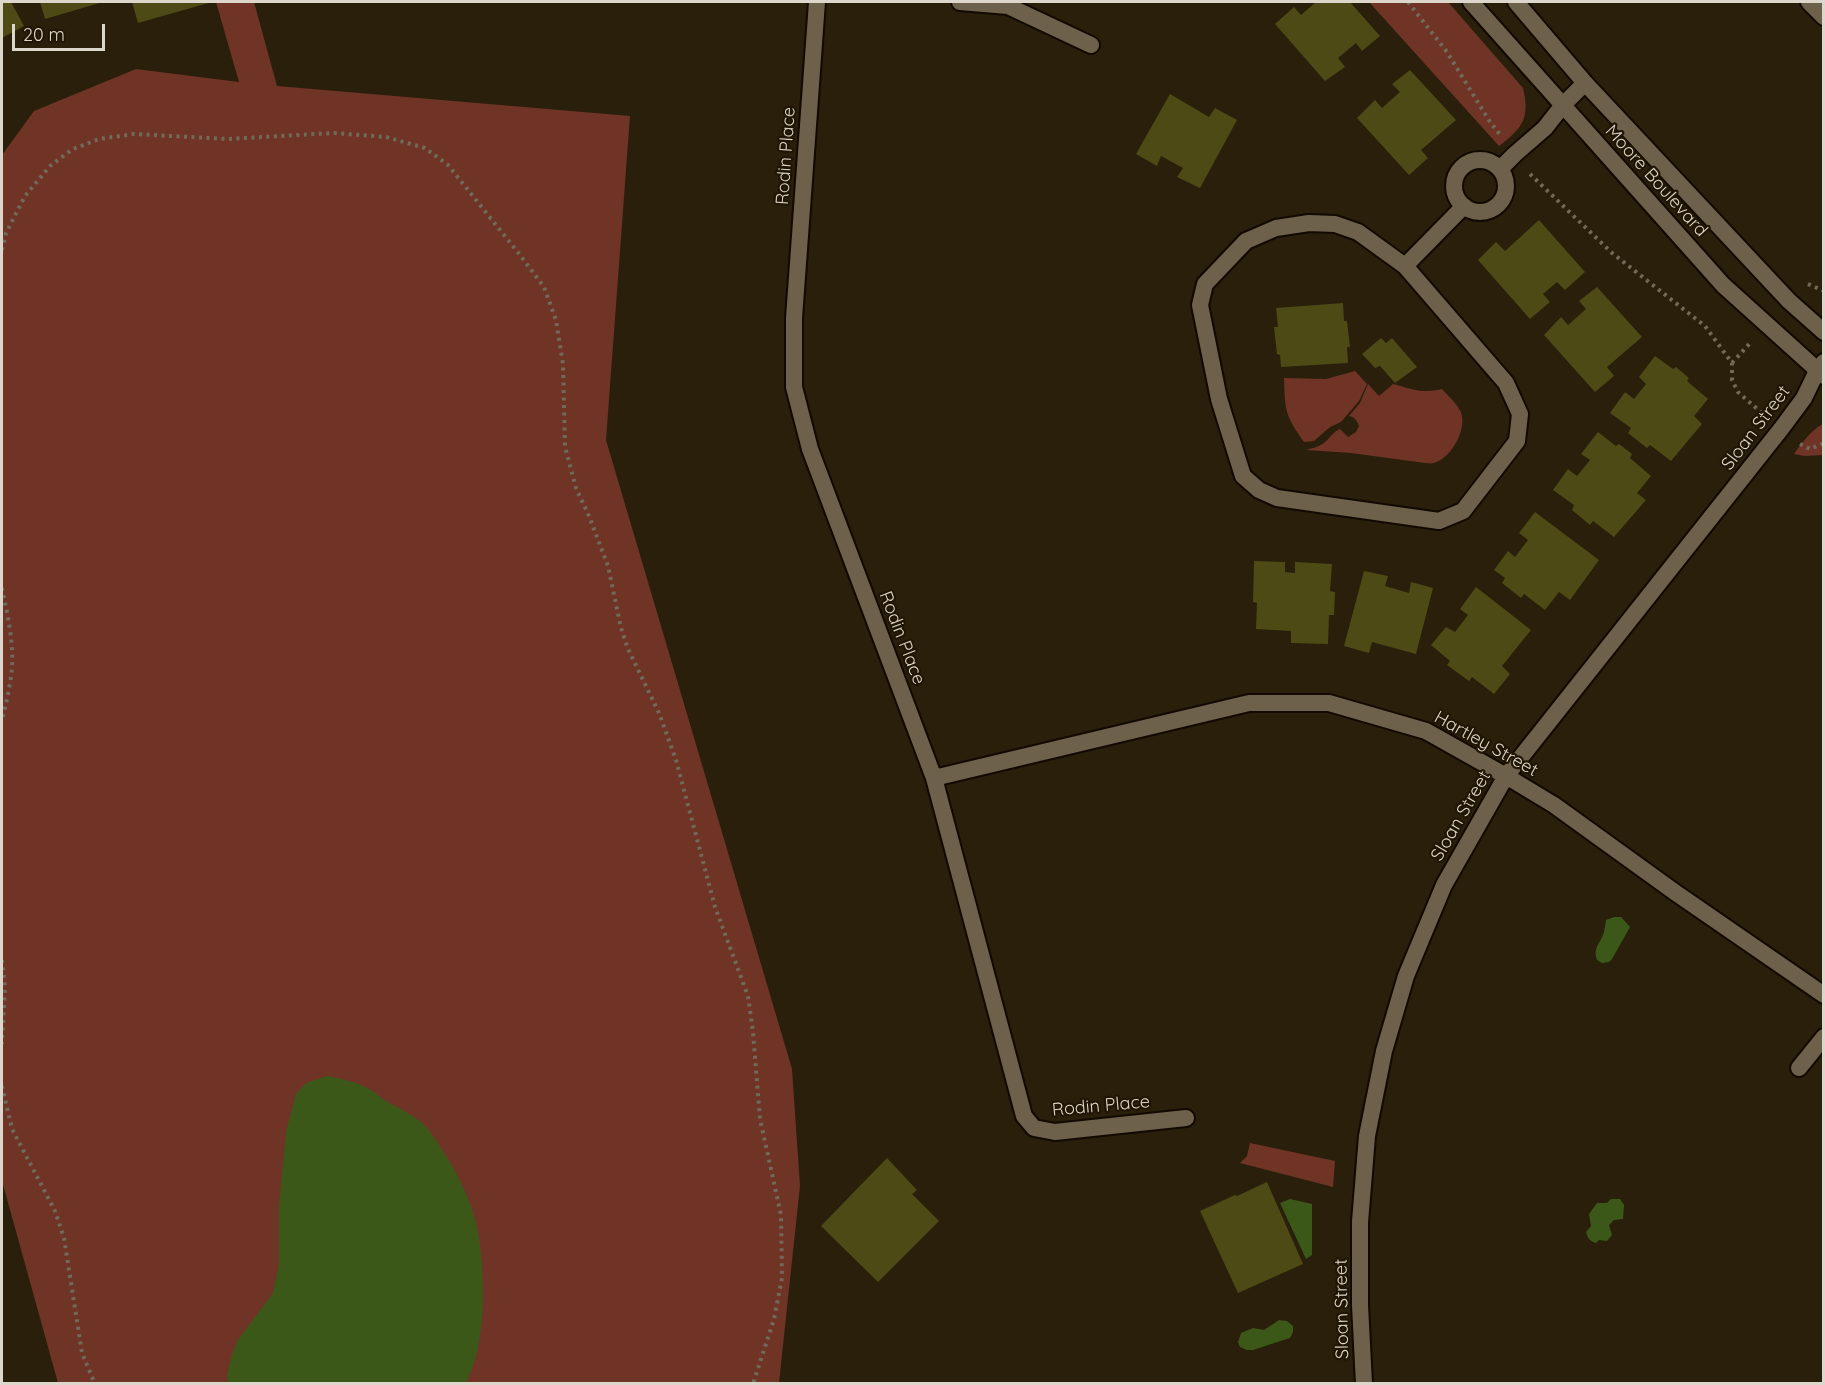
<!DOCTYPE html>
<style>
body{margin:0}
#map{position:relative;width:1825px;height:1385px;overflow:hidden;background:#291f0b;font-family:Quicksand,sans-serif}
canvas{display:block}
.frame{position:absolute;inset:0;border:3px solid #ddd6ca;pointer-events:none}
.scale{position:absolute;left:12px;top:24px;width:93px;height:27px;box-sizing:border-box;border:3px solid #ddd6ca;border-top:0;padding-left:8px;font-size:18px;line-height:21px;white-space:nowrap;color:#ddd6ca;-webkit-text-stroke:4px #201603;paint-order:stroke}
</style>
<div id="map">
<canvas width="1825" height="1385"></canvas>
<div class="frame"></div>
<div class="scale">20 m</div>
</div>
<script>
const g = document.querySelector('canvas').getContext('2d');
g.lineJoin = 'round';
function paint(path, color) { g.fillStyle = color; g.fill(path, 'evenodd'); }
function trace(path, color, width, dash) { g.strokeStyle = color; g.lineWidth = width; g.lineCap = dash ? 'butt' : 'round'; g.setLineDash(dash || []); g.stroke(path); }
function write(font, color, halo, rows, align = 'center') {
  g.font = font + ' Quicksand,sans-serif'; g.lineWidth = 4.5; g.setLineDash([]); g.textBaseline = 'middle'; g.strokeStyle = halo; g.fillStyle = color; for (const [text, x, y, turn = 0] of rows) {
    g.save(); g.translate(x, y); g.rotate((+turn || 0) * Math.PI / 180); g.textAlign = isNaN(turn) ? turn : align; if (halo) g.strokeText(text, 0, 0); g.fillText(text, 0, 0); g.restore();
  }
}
paint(new Path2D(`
 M216,2H254L277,86L630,116L606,440L792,1069L800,1186L779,1383H58L2,1181V155L34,111L136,69L239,82Z
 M1369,2H1448L1523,88C1530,118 1523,128 1499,146Z
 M1355,371L1367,384L1359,401L1341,422L1330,427L1314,441L1304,442C1285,415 1285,411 1284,378L1326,379Z
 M1368,384L1379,396L1393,384C1412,389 1421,394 1442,389C1448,396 1461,407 1462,416C1465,432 1451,458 1434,463C1431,464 1428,463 1425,463L1351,453L1306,450C1313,448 1319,447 1325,442C1331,437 1333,432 1340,429L1348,437L1356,432L1359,426C1357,421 1355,417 1349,416L1360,403Z
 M1823,424V455L1805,456L1794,454C1802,443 1811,430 1823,424Z
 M1250,1143L1335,1161L1333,1187L1240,1163L1247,1156Z`), '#6f3426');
paint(new Path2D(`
 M1614,917H1621L1630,927L1612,959L1609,962L1602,963L1597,960C1593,948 1599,945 1603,935C1605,930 1605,925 1606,920Z
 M327,1076C343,1079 357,1082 371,1090C376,1093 381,1098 386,1101C398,1108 410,1113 421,1122C432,1132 440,1147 448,1159C476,1206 482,1235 483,1290C483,1322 480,1354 466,1383H228L227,1376L231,1358L237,1341L273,1293L279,1263V1205L286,1132L296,1094L306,1083Z
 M1290,1199L1312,1204V1255L1306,1259L1280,1203Z
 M1611,1199H1620L1624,1205L1623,1219L1614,1220L1609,1225L1612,1235L1607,1241L1599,1240L1596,1243C1589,1241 1588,1238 1586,1232L1591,1226L1589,1214L1597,1203H1607Z
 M1279,1320L1287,1321L1293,1326V1332L1290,1338L1253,1350H1247L1240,1347L1238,1342L1241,1333L1253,1328L1264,1330Z`), '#3b5819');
paint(new Path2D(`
 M2,2H11L24,26L2,38Z
 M40,2H103L45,19Z
 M132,2H212L138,23Z
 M1316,2H1350L1380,36L1362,51L1356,43L1338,58L1345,67L1325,81L1275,24L1294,7L1301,15Z
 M1410,70L1456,120L1421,150L1428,158L1409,175L1357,118L1375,100L1382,108L1400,92L1392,84Z
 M1170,94L1209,117L1215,108L1237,120L1200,188L1177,177L1183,168L1161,156L1157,166L1136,154Z
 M1539,220L1585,272L1565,290L1557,282L1543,294L1550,302L1530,319L1478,260L1496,242L1505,251Z
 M1597,287L1642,337L1607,367L1614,376L1595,392L1544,335L1561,317L1568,325L1586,309L1579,301Z
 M1343,303L1344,321H1347L1350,347H1347L1348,363L1281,367L1280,355L1277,354L1274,327H1278L1276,308Z
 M1381,338L1386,343L1392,338L1417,367L1395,383L1380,366L1375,368L1362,354Z
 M1655,356L1673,369L1676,367L1689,378L1687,381L1708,399L1694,416L1702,424L1671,461L1650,445L1647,448L1628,433L1631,428L1610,413L1625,392L1634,399L1646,384L1639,377Z
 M1598,432L1616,446L1619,444L1632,454L1630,458L1651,476L1637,493L1646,500L1614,537L1593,521L1590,525L1572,510L1574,505L1553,490L1568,469L1577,476L1590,460L1581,454Z
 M1535,512L1599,560L1570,600L1559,592L1545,610L1524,594L1521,598L1502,583L1505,578L1494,570L1508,551L1515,557L1528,540L1519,533Z
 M1254,561L1285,562V572L1295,573V562L1332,564L1330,591L1335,592L1334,615H1329L1328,644L1291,643V631L1256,629L1257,603L1253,602Z
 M1364,571L1388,576L1385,586L1409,593L1411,582L1433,588L1416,654L1372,642L1369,653L1344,646Z
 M1476,587L1531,630L1502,666L1510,674L1494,694L1472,677L1469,681L1447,665L1450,661L1431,645L1446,627L1455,632L1468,615L1460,609Z
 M887,1158L917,1190L912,1194L939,1221L878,1282L821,1226Z
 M1267,1182L1303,1264L1238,1293L1200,1211L1235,1195L1237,1196Z`), '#4d4a15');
const minor = new Path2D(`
 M817,2L794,318V387L810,449L934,778L1024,1116L1034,1128L1055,1132L1186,1118
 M960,2L1008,6L1091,45
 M1809,2L1824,17
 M1454 186a26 26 0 1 1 52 0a26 26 0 1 1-52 0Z
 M1500,169L1515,154L1545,128L1563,105L1585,83
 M1309,223L1335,224L1358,232L1405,266L1506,383L1520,414L1517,441L1463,511L1439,521L1277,498L1259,490L1243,476L1219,399L1200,305L1205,284L1246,241L1276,228Z
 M1405,266L1464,206
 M934,778L1249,703H1329L1426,731L1506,776L1554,805L1676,893L1824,995
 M1799,1068L1824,1037
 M1364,1384L1360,1305V1222L1367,1136L1384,1051L1406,976L1444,885L1506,776L1781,429L1804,398L1817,371L1824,362`);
const tertiary = new Path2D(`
 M1471,2L1723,285L1824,376
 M1516,2L1585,83L1789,301L1824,332`);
trace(minor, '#120900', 20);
trace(tertiary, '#120900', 20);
trace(new Path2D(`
 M1408,2L1447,52L1490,122L1502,137
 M1530,174L1612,253L1705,326L1732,363V380L1738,392L1764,415
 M2,250L6,233L25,196L50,166L73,149L99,139L134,134L227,139L334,133L386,137L425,148L448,165L520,255L544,287L556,320L563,364L565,447L576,488L589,516L608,566L621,628L628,649L659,713L676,760L715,907L748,996L753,1032L760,1119L781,1215L782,1278L774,1319L753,1384
 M1808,284L1824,291
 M1732,363L1751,342
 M1800,444L1810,449L1824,443
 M2,588C6,608 11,629 12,650C14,673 7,698 2,721
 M2,960L5,987L2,1044
 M2,1086L12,1129L55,1211L64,1238L82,1353L95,1384`), '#726a59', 4, [3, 4.5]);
trace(minor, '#6d614b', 16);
trace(tertiary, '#6d614b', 16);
write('18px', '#ddd6ca', '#201603', [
 ["Rodin Place",786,156,-86],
 ["Moore Boulevard",1656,181,48],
 ["Sloan Street",1756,428,-53],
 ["Rodin Place",902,638,69],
 ["Hartley Street",1486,744,29],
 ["Sloan Street",1461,816,-60],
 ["Rodin Place",1101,1106,-5],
 ["Sloan Street",1342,1309,-91]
]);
</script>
